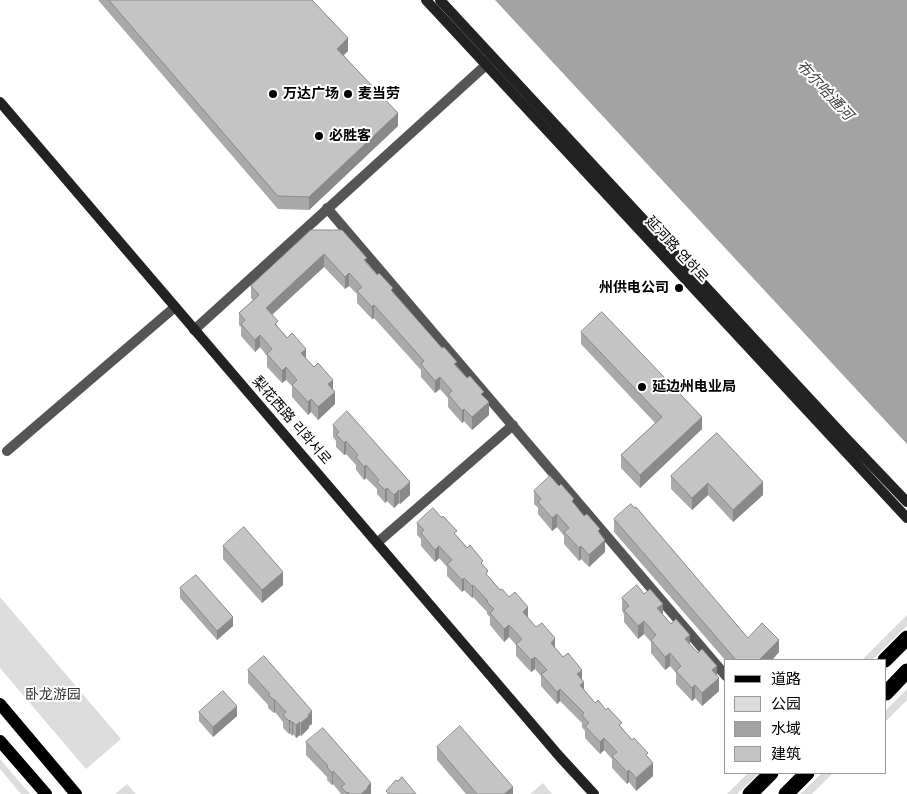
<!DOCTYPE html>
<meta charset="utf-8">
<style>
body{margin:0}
#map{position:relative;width:907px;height:794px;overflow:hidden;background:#fff;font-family:Poppins,"Noto Sans SC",sans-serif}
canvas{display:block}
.legend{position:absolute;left:724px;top:659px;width:162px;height:115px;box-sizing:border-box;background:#fff;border:1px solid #999;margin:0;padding:6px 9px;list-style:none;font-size:15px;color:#000}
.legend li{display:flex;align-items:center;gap:10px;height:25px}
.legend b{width:25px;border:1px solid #999}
</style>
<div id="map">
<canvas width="907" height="794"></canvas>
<ul class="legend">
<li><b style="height:6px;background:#000"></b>道路</li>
<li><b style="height:14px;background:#dcdcdc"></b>公园</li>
<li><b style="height:14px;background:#a3a3a3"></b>水域</li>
<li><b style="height:14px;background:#c4c4c4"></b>建筑</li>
</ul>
</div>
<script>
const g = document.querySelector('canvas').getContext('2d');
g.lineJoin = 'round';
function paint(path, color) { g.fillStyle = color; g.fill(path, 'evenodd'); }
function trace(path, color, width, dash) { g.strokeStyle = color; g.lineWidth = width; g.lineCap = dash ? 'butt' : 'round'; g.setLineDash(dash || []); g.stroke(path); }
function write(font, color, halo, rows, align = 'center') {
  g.font = font + ' Poppins,"Noto Sans SC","Noto Sans KR",sans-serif'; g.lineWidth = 4; g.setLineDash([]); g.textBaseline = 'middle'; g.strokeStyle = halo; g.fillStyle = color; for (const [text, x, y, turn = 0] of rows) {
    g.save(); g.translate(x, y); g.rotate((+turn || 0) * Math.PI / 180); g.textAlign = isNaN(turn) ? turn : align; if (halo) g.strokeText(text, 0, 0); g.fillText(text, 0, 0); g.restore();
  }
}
paint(new Path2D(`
 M0,597L121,739L86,769L0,668Z
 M907,615V626L872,660H862Z
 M907,689V700L886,721V710Z
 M0,759L30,794H21L0,769Z
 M748,773H759L737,794H727Z
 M822,773H833L812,794H800Z
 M543,783L552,794H530Z
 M127,784L136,794H115Z`), '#dcdcdc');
paint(new Path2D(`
 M495,0H907V444Z`), '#a3a3a3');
trace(new Path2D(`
 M327,208L726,676
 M194,330L486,65
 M7,451L175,307
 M377,543L513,425`), '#555', 10);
trace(new Path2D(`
 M426,0L907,518
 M440,0L844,436L907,502
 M0,102L560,757L594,794`), '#222', 10);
trace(new Path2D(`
 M0,704L76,794
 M0,741L46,794`), '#000', 12);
trace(new Path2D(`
 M885,660L907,638
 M886,693L907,671
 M750,794L771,773
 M786,794L807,773`), '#000', 15);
paint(new Path2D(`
 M98,0H312L348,51L344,55L398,126L309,210L278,209Z
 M311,230L367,263L484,397L489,415L472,430L464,421L462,423L448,407V398L440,389L435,393L421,377V370L374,318L372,319L357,303V294L349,286L345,289L324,267L272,315L278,327L333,389L335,404L318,420L311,412L308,415L292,397V386L286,380L282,383L267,367V356L260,347L255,352L241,336V327L239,325V313L253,300L251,298V286Z
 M581,332L702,429L640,488L621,468V455L655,423L581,344Z
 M333,425L410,495L400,504L399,503L394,508L387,501L385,503L377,494V489L366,478L364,480L356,470V465L346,454L344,455L336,447V441L333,437Z
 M717,433L763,495L733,522L708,495L692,510L671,489V476Z
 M534,491L574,504L600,534L605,552L589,567L581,559L579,561L564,544V536L557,527L552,531L538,514V508L534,504Z
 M614,519L748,638L779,652L772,660H726V661L614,532Z
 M417,523L457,536L483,566L488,577L528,618L582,679L584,690L595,703L622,728L648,758L653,776L636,791L629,782L627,784L612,768V759L604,750L600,754L585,738V731L582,727V723L560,701L557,704L541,686V676L535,669L531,672L516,656V645L509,637L504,642L490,625V617L487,614V612L473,597L472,598L464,590L462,592L447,576V567L439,558L435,562L421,546V539L417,535Z
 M223,546L283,585L262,603L223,559Z
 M180,588L233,626L217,640L180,598Z
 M622,598L663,615L717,675L719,691L702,706L695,698L692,701L676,684V673L670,666L665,670L651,653V642L644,634L638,639L624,622V614L622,611Z
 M248,670L312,724L309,726V728L301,736L300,735L296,738L293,734L292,736L290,733L289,734L283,728V722L275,712L274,713L268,708V705L248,683Z
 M199,712L237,716L213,737L199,721Z
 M306,742L371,794H341L333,784L332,785L327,780V777L306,755Z
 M437,747L513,794H466L437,760Z`), '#a9a9a9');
paint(new Path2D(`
 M348,38V51L337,61V49Z
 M398,113V126L309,210V197Z
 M324,254V267L266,320V308Z
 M349,273V286L345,289V277Z
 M374,305V318L372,319V307Z
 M260,335V347L255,352V340Z
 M306,349V361L301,353Z
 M286,367V380L282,383V371Z
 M440,377V389L435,393V381Z
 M333,380V392L328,384Z
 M335,392V404L318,420V407Z
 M311,399V412L308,415V402Z
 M489,402V415L472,430V417Z
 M464,409V421L462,423V411Z
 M702,417V429L640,488V475Z
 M346,441V454L344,455V443Z
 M366,465V478L364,480V467Z
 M410,482V495L400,504V491Z
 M763,482V495L733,522V510Z
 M708,483V495L692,510V498Z
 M387,488V501L385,503V490Z
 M399,490V503L394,508V495Z
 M557,514V527L552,531V518Z
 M605,540V552L589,567V555Z
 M439,546V558L435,562V550Z
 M581,546V559L579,561V548Z
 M283,572V585L262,603V590Z
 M464,578V590L462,592V580Z
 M473,585V597L472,598V586Z
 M663,604V616L657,608Z
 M528,607V620L523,612Z
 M233,617V626L217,640V631Z
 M644,621V634L638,639V626Z
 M509,625V637L504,642V629Z
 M690,635V648L685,639Z
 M555,638V651L551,643Z
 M779,640V652L772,660H759Z
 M670,653V666L665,670V657Z
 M535,657V669L531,672V660Z
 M717,666V679L712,670Z
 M582,670V682L577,674Z
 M719,678V691L702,706V693Z
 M584,682V694L580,685Z
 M695,685V698L692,701V688Z
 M560,689V701L557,704V692Z
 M274,700H275V712L274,713Z
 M237,706V716L213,737V727Z
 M312,711V724L309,726V728L301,736V723Z
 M290,720V733L289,734V721Z
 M293,722V734L292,736V723Z
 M300,722V735L296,738V725Z
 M604,738V750L600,754V742Z
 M653,763V776L636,791V778Z
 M629,770V782L627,784V772Z
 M333,771V784L332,785V773Z
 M371,783V794H361L367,787Z
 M513,787V794H504Z`), '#898989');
const building = new Path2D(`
 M109,0H312L348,38L337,49L398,113L309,197L278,196Z
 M311,230H342L367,258L364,260L377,275L379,273L393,288L391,290L442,348L444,347L457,362L454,364L467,378L470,376L484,392L481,394L489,402L472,417L464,409L462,411L448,394L452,391L440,377L435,381L421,364L424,361L374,305L372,307L357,291L362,287L349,273L345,277L324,254L266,308L278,321L275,324L287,338L292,333L306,349L301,353L314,367L318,363L333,380L328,384L335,392L318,407L311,399L308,402L292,385L297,380L286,367L282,371L267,354L272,349L260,335L255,340L241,324L245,320L239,313L259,295L251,286Z
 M602,312L702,417L640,475L621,455L662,417L581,332Z
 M347,411L410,482L400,491L399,490L394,495L387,488L385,490L377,482L379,480L366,465L364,467L356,457L358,455L346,441L344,443L336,434L339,432L333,425Z
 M717,433L763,482L733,510L708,483L692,498L671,476Z
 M550,476L559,486L561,484L574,499L572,501L584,516L587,514L600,529L598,531L605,540L589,555L581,546L579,548L564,532L569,528L557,514L552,518L538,502L541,499L534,491Z
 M631,504L634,508L636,507L748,638L762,623L779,640L759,660H736L614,519Z
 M433,508L442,518L443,516L457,531L454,533L467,548L470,545L483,561L481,563L488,571L486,574L500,590L502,589L509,597L515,592L528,607L523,612L536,627L542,623L555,638L551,643L563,657L568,653L582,670L577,674L584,682L580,685L595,703L598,700L606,710L608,708L622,723L619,725L632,740L634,738L648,753L646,755L653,763L636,778L629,770L627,772L612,756L617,752L604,738L600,742L585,726L589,723L582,715L584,713L560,689L557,692L541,674L547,670L535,657L531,660L516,644L522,639L509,625L504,629L490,613L494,609L487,602L488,601L473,585L472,586L464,578L462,580L447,564L452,560L439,546L435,550L421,533L424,530L417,523Z
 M244,527L283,572L262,590L223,546Z
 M196,575L233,617L217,631L180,588Z
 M637,585L644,594L650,589L663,604L657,608L671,624L676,619L690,635L685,639L698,653L702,649L717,666L712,670L719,678L702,693L695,685L692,688L676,671L681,666L670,653L665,657L651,640L656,635L644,621L638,626L624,610L629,606L622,598Z
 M264,656L312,711L308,714L309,716L301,723L300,722L296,725L293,722L292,723L290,720L289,721L283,715L286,712L275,700H274L268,695L270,694L248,670Z
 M223,691L237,706L213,727L199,712Z
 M460,726L513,787L504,794H477L437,747Z
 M323,728L371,783L367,787L368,788L361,794H349L348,792L347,793L341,787L345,784L333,771L332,773L327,767L328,766L306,742Z
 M402,777L416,794H389L386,791L396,780L398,781Z`);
paint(building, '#c4c4c4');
trace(building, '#898989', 1);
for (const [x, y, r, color] of [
 [273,94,5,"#000"],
 [348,94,5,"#000"],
 [319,136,5,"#000"],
 [679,288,5,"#000"],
 [642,387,5,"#000"]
]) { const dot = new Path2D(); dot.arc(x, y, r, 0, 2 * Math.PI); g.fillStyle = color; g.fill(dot); trace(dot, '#fff', 2); }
write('bold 14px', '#000', '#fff', [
 ["万达广场",283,94],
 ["麦当劳",358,94],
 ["必胜客",329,136],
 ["州供电公司",669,288,"right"],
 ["延边州电业局",652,387]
], 'left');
write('14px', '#000', '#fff', [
 ["延河路 연하로",676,250,47],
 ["梨花西路 리화서로",291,421,49]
]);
write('14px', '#333', '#fff', [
 ["卧龙游园",53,695]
]);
write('italic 15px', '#444', '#fff', [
 ["布尔哈通河",824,91,47]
]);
</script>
